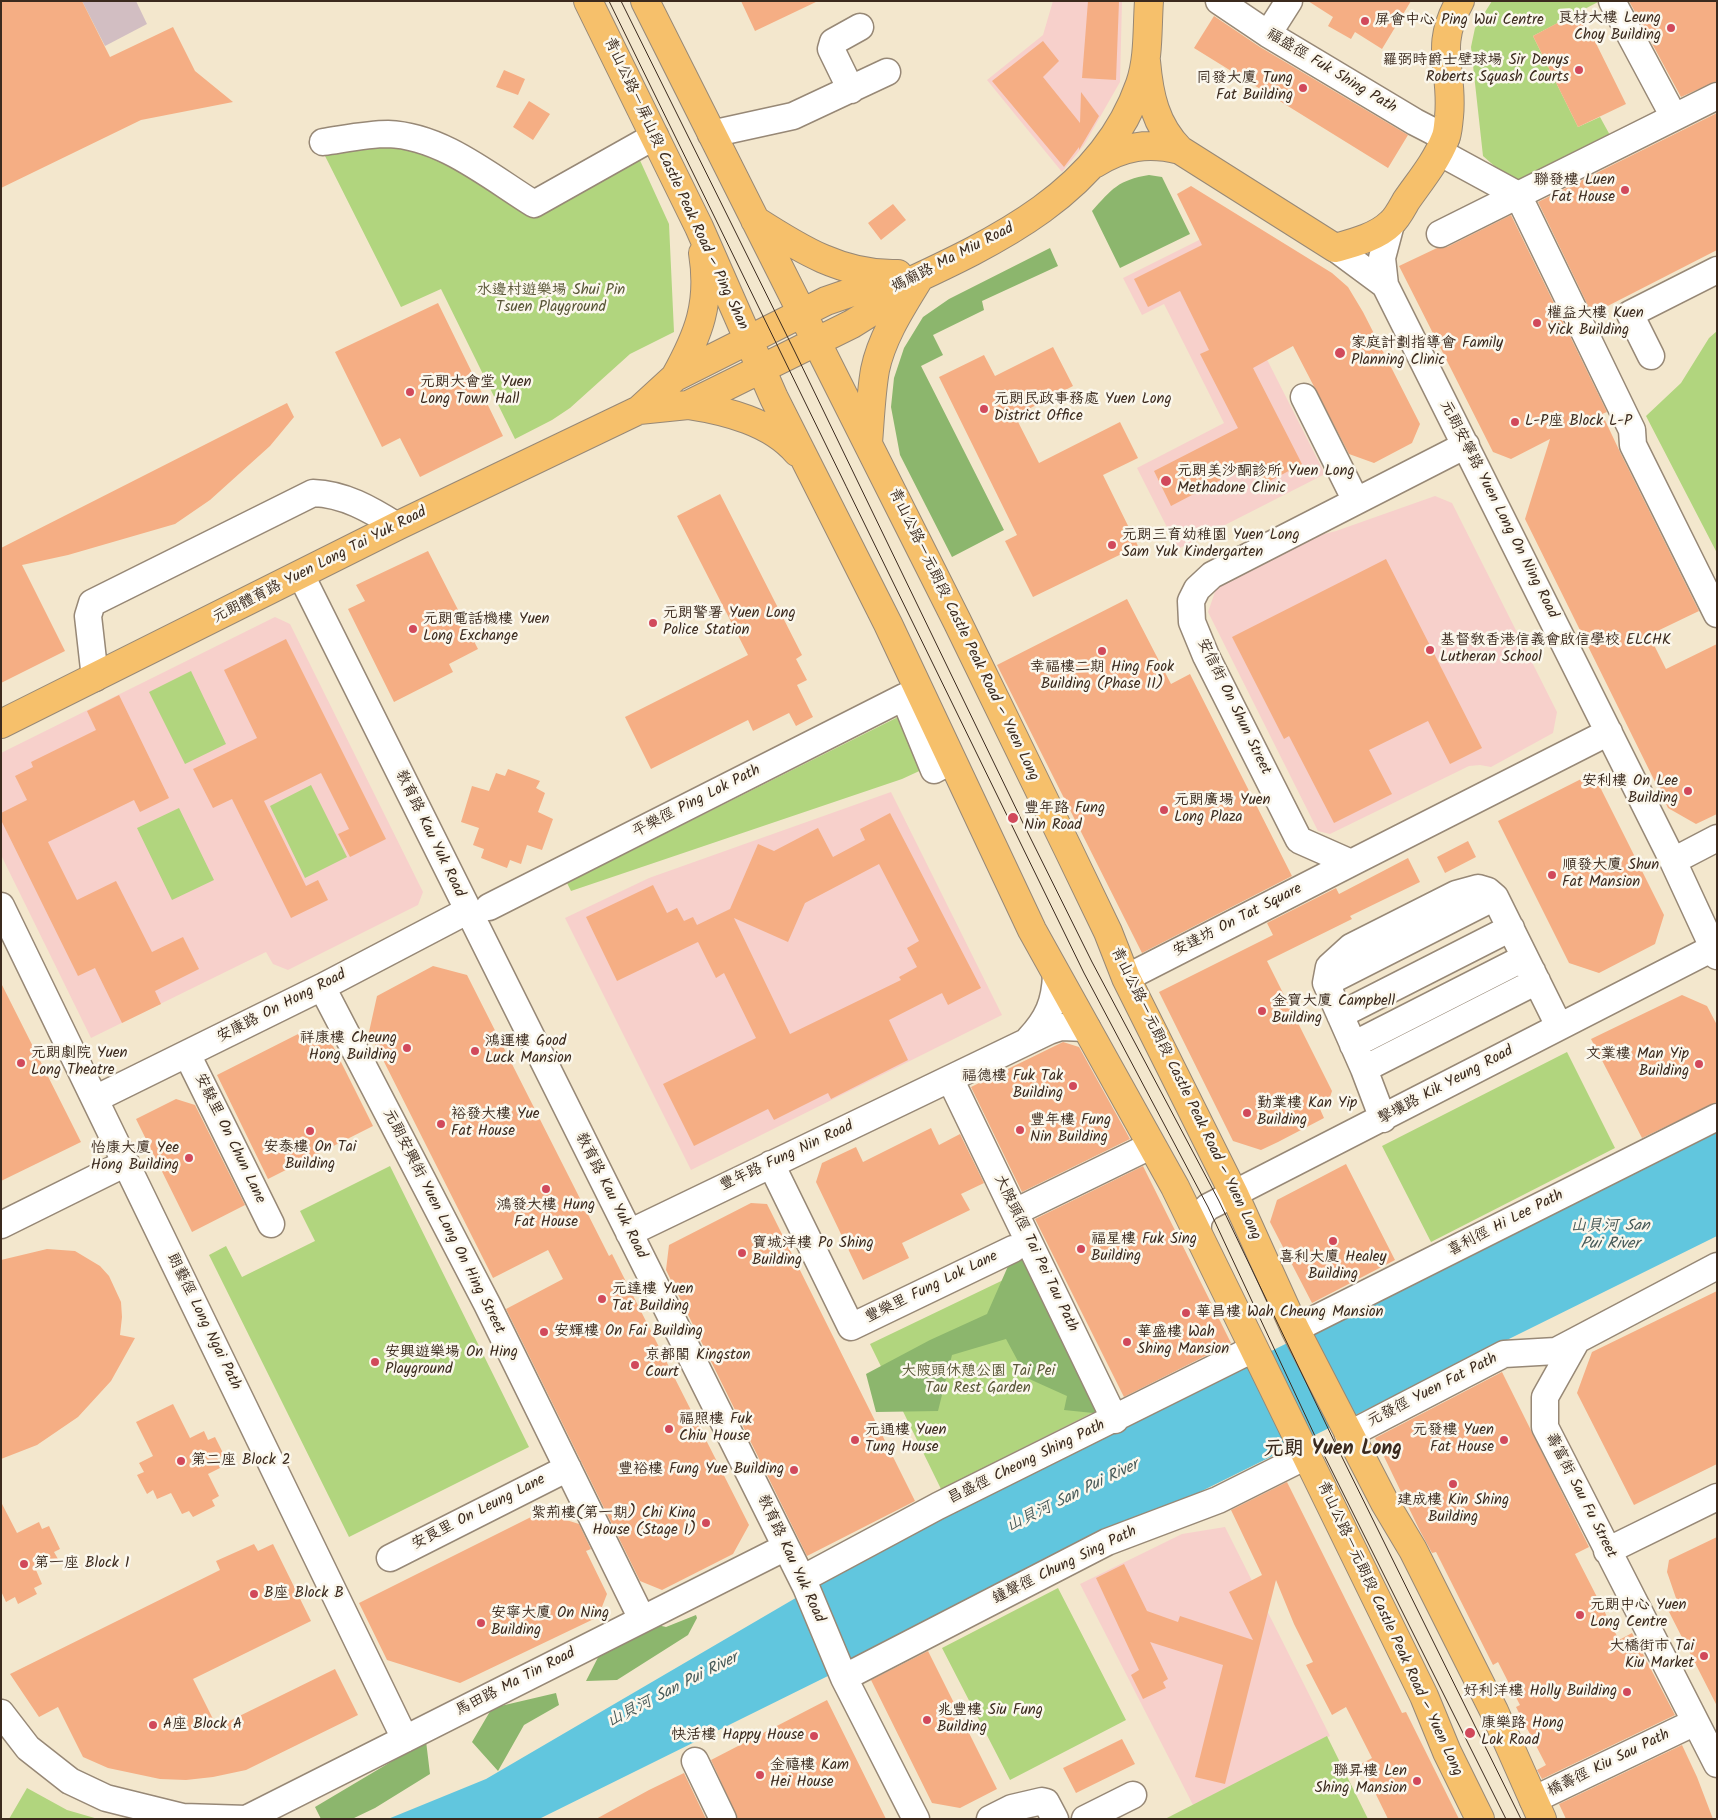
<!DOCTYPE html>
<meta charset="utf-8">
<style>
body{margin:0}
#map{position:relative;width:1718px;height:1820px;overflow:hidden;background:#f3e7cd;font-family:Kalam,sans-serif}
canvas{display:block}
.frame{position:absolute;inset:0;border:2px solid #3b2a1e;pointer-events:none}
</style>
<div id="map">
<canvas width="1718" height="1820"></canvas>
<div class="frame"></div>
</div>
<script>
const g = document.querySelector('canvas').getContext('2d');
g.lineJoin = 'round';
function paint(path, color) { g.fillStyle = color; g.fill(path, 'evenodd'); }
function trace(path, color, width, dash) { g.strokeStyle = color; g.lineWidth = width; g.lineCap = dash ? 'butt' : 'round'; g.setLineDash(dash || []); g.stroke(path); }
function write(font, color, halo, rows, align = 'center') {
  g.font = font + ' Kalam,"LXGW WenKai TC",sans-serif'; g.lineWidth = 5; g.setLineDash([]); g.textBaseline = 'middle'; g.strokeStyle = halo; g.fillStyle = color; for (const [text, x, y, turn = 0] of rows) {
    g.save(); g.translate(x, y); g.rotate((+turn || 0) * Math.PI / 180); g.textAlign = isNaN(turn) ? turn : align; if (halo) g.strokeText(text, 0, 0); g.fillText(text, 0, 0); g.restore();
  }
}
paint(new Path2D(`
 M1053,1H1122L1120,82L1084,145L1062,172L987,80L1043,35Z
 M1205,237L1325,474L1178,549L1137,468L1224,423L1164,304L1142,315L1123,278Z
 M1435,496L1452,503L1557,712L1553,733L1491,767L1480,765L1469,766L1330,834L1318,831L1208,612L1217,586L1316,536L1336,531Z
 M275,617L290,624L423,892L418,905L288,970L273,964L266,952L91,1038L1,855V753Z
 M891,792L1002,1015L691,1170L565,918L649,878Z
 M1225,1527L1330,1736L1193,1805L1080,1584L1182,1534Z`), '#f7d0cb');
paint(new Path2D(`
 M82,1H136L147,24L105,46Z`), '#d2bec2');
paint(new Path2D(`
 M1492,1L1598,2L1533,36L1578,127L1600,117L1611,137L1516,185L1483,156L1471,47L1475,28Z
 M412,142L542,207L638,156L669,224L674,332L630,354L570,408L552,420L515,439L441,289L401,307L322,150Z
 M1717,331V553L1646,416L1681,383L1709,338Z
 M191,671L226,744L185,764L149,692Z
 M902,715L928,767L902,779L571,891L567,883Z
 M311,785L347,857L305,878L270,806Z
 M179,808L214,880L172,900L137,828Z
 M1567,1052L1615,1148L1431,1242L1382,1146Z
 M390,1166L529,1447L349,1537L209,1255L226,1246L242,1277L315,1241L300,1211Z
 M1022,1271L1092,1413L941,1489L870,1344Z
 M1058,1588L1126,1720L1010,1780L942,1648Z
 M1327,1736L1368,1819H1165Z
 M27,1788L67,1810L98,1819H9Z`), '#b1d57e');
paint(new Path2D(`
 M1149,175L1162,177L1190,234L1120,268L1092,211C1112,189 1118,180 1149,175Z
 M1050,248L1058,266L982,301L984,310L933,335L943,355L921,366L1004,530L952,557L900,455L891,407L894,378L904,348L923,317L949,299Z
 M1039,1244L1103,1414L1064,1410L1067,1396L1027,1378L1006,1339L952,1355L938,1411L876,1412L866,1374L930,1340L987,1314L1016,1248Z
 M696,1615L697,1618L688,1635L617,1680L586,1681L619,1616L666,1627Z
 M556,1693L559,1705L524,1725L498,1771L472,1742L492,1708Z
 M426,1741L430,1774L375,1808L352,1819H321L315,1807Z`), '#8cb66d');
paint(new Path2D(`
 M1717,1129V1236L539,1819H388L486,1779L912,1530Z`), '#61c6de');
paint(new Path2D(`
 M1,1H82L110,57L173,27L195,71L233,102L141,120L1,188Z
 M741,1H818L755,31Z
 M1088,1H1119L1116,80L1082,78Z
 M1308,1H1411L1382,49L1355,32L1351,39L1328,26L1333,17Z
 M1629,1H1717V81L1681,97Z
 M1580,11L1626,104L1578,127L1533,36Z
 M1214,16L1260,47L1408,135L1388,168L1194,48Z
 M1043,41L1059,61L1043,77L1080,123L1081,92L1099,116L1079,150V147L1064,167L992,81Z
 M504,70L525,79L518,95L496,87Z
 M529,101L550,114L533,140L513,127Z
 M1717,113V250L1592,314L1538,202Z
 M1191,186L1332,273L1348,287L1363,312L1420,424L1412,443L1374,463L1349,454L1293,346L1253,368L1302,464L1264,484L1253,463L1171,506L1154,471L1238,428L1200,354L1209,350L1180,291L1148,307L1134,279L1202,245L1177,194Z
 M893,204L906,220L881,240L868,223Z
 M1511,215L1607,412L1602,414L1620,452L1699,611L1649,635L1666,669L1717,644V814L1696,824L1668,808L1525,519L1550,439L1511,459L1493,452L1399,266L1437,248L1447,247Z
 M438,303L503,436L420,477L400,438L382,447L335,352Z
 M1053,347L1073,386L1015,416L1039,463L1120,422L1138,458L1103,475L1138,546L1033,597L1005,541L1017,535L939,377L984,355L995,376Z
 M287,403L294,417L270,446L210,500L175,524L68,555L22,565L65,651L1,683V548Z
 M720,494L802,655L796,659L807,680L797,685L813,717L796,726L789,713L753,731L748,720L651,769L625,717L748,655L677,516Z
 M428,551L478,649L449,664L453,672L394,702L348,609L365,601L356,585Z
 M1386,559L1482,748L1450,764L1428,721L1369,750L1392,794L1334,823L1289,736L1284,739L1232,637Z
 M1127,599L1171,684L1190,674L1292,876L1142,953L997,665Z
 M286,639L386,839L350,857L338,834L349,829L321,773L264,801L306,886L318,880L328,900L291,918L232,799L213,808L193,769L257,738L224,670Z
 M119,695L169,798L140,812L134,800L48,842L77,900L116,881L152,952L183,937L199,969L155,991L161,1004L122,1023L95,968L78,976L1,820V813L27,800L15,776L33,767L31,762L96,730L87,711Z
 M508,769L540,781L536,788L545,793L538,812L553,819L542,850L527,845L521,864L510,860L507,868L481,858L484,849L473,845L479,828L461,822L472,786L489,791L496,773L505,776Z
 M1593,773L1664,915L1655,944L1599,973L1569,963L1498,821Z
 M890,813L981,988L948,1005L942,993L889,1020L908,1060L831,1099L828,1093L774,1120L768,1109L694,1146L663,1084L756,1038L724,973L716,978L698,942L617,981L586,917L653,885L667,913L677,908L684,921L693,917L697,925L730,909L758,844L774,851L818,828L833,857L865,840L860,829ZM879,864L919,941L907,948L917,967L899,977L901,980L790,1034L734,918L788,942L805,903Z
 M1468,841L1476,857L1445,873L1437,857Z
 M1408,858L1420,882L1350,916L1352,919L1267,961L1332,1091L1327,1106L1320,1109L1324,1118L1278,1142L1261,1150L1233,1141L1159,992L1273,935L1267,923L1336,888L1339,894Z
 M433,966L467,975L609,1256L612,1254L749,1525L733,1554L662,1590L640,1581L506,1309L563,1279L548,1250L493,1278L369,1032L377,996Z
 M1,983L81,1142L1,1181Z
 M1682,995L1707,1006L1717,1025V1102L1642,1138L1591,1039Z
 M306,1030L330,1040L373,1126L268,1179L217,1075Z
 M1063,1042L1079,1047L1130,1139L1022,1192L971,1087Z
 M176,1099L195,1105L245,1205L192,1232L136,1119Z
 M931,1128L939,1145L960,1134L984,1183L961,1194L970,1210L902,1243L909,1258L863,1280L816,1182L822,1163L856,1147L863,1162Z
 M1346,1164L1395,1260L1312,1303L1270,1222L1277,1200Z
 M1143,1166L1231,1343L1124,1397L1035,1219Z
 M751,1203L767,1204L915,1501L807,1556L666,1270L669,1245Z
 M47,1249L75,1251L100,1266L109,1276L121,1302L122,1317L120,1335L135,1338L111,1381L78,1417L37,1445L1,1459V1260Z
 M1717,1291V1464L1634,1505L1577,1393L1592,1352Z
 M1502,1372L1589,1547L1575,1554L1619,1640L1632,1633L1675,1715L1542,1779L1537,1770L1546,1765L1516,1707L1520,1705L1498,1662L1493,1665L1436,1552L1432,1553L1419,1529L1375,1438Z
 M173,1404L190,1438L204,1431L208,1440L215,1437L224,1455L217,1458L222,1467L208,1474L219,1496L212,1500L215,1506L193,1517L189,1511L182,1514L171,1493L157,1499L153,1490L147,1494L137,1475L144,1472L139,1463L153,1456L136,1422Z
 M1287,1482L1402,1713L1406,1712L1459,1819H1388L1361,1764L1372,1758L1346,1707L1332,1715L1306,1665L1313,1662L1294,1624L1276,1580L1225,1784L1195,1777L1223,1665L1150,1642L1168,1679L1163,1682L1166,1688L1143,1699L1131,1675L1139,1670L1096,1578L1124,1564L1147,1611L1178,1622L1180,1616L1253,1640L1229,1592L1262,1575L1231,1510Z
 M1,1502L17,1533L39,1522L42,1529L49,1526L60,1549L54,1552L58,1559L36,1570L42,1584L34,1588L37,1594L18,1604L15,1597L6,1602L1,1591Z
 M541,1512L579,1524L591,1549L586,1551L607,1594L598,1617L460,1683L387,1660L359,1603Z
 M1717,1537V1706L1666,1606L1677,1601L1667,1572L1669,1560Z
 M254,1544L258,1551L273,1544L311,1621L193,1679L217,1727L335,1669L358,1715L246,1770L213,1777L186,1780L160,1779L108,1768L83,1757L58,1707L39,1717L10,1674L220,1570L216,1561Z
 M928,1651L997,1789L960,1808L932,1803L871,1680Z
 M827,1700L886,1819H738L711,1760Z
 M1122,1739L1135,1764L1076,1793L1063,1768Z
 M1682,1745L1697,1777L1713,1819H1566L1559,1804Z
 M684,1773L706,1819H596L649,1790Z`), '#f5ae84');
const minor = new Path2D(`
 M1219,1L1268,34L1415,122L1446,138
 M1612,1L1674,117
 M1268,34L1289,1
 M851,90L831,49L833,42L860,27
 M711,134L793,116L887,72
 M323,142C344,139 367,134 388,134C442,136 489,176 534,204L655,136
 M1439,152L1518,195L1632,430L1633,445L1717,614
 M1440,234L1717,96
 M1335,248L1385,285L1673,861L1717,956
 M1385,285L1382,258L1391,224
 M1651,356L1630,314L1717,270
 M1304,397L1356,501
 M1466,445L1212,575L1197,589L1191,601L1192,622L1206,656L1299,840L1351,863L1609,732
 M301,575L806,1587L844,1678L916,1819
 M95,678L88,616L92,603L313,493C344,494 370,509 397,526
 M1673,861L1717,838
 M1,906L405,1739
 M489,907L904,697L934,770L951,761
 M1126,978L1351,863
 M1326,983L1495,897
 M322,987L487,1304L642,1619
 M1340,1015L1511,928
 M1029,1039C1048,1019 1055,1002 1056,975
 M1353,1045L1520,960L1532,971
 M187,1054L271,1224
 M1364,1069L1537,981
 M955,1089L1115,1420
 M95,1099L322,987L467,911
 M1383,1119L1364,1069L1326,983L1329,967L1351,947L1456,894L1478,888L1488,891L1495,897L1559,1026
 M771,1164L851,1327L1013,1249
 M1015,1212L1140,1151
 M1,1225L126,1163
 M629,1233L1049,1031L1061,1027L1087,1028
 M1198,1236C1197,1223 1198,1216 1208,1207L1713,948
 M1717,1266L1577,1340L1545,1397V1427L1717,1764
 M1295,1329L1717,1117
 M1348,1435L1504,1354L1556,1351L1577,1340
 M1607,1551L1717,1497
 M390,1558L568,1468
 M802,1579L938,1506L1253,1349
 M855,1672L1107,1542L1218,1500L1306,1456
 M1,1713L28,1748L70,1781L106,1798L183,1817L247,1819
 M695,1761L723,1819
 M1533,1800L1685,1727
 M246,1819L786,1547
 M990,1819L1012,1808L1042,1801L1046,1802L1055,1819
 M1085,1819L1133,1795`);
const major = new Path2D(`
 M588,1L699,227L774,398L888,624L1032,930L1175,1187L1424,1696L1447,1752L1480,1819
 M645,1L957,621L1068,849L1108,932L1126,978L1234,1194L1295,1329L1385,1503L1413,1550L1494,1711L1542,1819
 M1146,61C1149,95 1155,125 1180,150L1335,248C1353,243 1377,237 1391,223C1397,218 1402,208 1406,201C1419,182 1436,162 1445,139C1448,133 1448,124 1449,117C1454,69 1433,49 1460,1
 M1094,164C1123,146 1148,142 1180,150
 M755,220C800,249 843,276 898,274
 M881,295C984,247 1100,199 1140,84C1149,58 1147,28 1149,1
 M675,377C699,334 711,303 703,253
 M688,405C727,411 771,422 797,452
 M639,410L688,405L852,324L868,314L881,295
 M868,443C870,419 871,393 875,370C882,336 903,305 920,277
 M1,724L397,526L639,410L675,377L826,301L858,290L881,295`);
trace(minor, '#978876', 29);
trace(major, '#978876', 30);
trace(minor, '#fff', 26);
trace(major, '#f6c06b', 28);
trace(new Path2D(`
 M609,1L1084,973L1208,1207L1322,1451L1506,1819
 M621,1L795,352L1024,825L1092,962L1219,1201L1336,1445L1521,1819`), '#3b2a1e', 1);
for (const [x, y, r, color] of [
 [1365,21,5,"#d1495b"],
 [1671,28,5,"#d1495b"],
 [1579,70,5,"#d1495b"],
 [1303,88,5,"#d1495b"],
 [1625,190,5,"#d1495b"],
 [1537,323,5,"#d1495b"],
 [1340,353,6,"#d1495b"],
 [410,392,5,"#d1495b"],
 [984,409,5,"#d1495b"],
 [1515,422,5,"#d1495b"],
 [1166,481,6,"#d1495b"],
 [1112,545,5,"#d1495b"],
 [653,623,5,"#d1495b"],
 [413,629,5,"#d1495b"],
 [1430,650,5,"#d1495b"],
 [1102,651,5,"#d1495b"],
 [1688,791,5,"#d1495b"],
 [1164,810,5,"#d1495b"],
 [1013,818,6,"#d1495b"],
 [1552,875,5,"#d1495b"],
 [1262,1011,5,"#d1495b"],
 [407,1048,5,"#d1495b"],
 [475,1051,5,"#d1495b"],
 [21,1063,5,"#d1495b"],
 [1699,1064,5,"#d1495b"],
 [1073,1086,5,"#d1495b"],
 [1247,1113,5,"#d1495b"],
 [441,1124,5,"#d1495b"],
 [1020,1130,5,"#d1495b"],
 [310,1131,5,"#d1495b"],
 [189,1158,5,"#d1495b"],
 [546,1189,5,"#d1495b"],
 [1333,1241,5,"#d1495b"],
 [1081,1249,5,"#d1495b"],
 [742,1253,5,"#d1495b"],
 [602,1299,5,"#d1495b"],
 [1186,1313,5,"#d1495b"],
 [544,1332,5,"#d1495b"],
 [1127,1342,5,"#d1495b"],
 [375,1362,5,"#d1495b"],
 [635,1365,5,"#d1495b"],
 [669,1429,5,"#d1495b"],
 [855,1440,5,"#d1495b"],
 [1504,1440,5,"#d1495b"],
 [181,1461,5,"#d1495b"],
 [794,1470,5,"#d1495b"],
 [1453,1484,5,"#d1495b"],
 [706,1523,5,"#d1495b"],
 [24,1564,5,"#d1495b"],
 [254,1594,5,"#d1495b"],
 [1580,1615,5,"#d1495b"],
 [481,1623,5,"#d1495b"],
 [1704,1656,5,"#d1495b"],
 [1627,1692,5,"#d1495b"],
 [927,1720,5,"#d1495b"],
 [153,1725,5,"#d1495b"],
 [1470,1733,6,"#d1495b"],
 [814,1736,5,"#d1495b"],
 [760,1775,5,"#d1495b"],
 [1417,1781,5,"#d1495b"]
]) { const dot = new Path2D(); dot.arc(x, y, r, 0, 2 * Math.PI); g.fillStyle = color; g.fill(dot); trace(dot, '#fbf7ec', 2); }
write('15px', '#3b2a1e', '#fbf7ec', [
 ["良材大樓 Leung",1661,19,"right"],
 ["Choy Building",1661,36,"right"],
 ["屏會中心 Ping Wui Centre",1375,21],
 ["羅弼時爵士壁球場 Sir Denys",1569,61,"right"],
 ["Roberts Squash Courts",1569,78,"right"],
 ["同發大廈 Tung",1293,79,"right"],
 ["Fat Building",1293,96,"right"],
 ["聯發樓 Luen",1615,181,"right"],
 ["Fat House",1615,198,"right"],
 ["權益大樓 Kuen",1547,314],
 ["Yick Building",1547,331],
 ["家庭計劃指導會 Family",1351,344],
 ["Planning Clinic",1351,361],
 ["元朗大會堂 Yuen",420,383],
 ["Long Town Hall",420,400],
 ["元朗民政事務處 Yuen Long",994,400],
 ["District Office",994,417],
 ["L-P座 Block L-P",1525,422],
 ["元朗美沙酮診所 Yuen Long",1177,472],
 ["Methadone Clinic",1177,489],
 ["元朗三育幼稚園 Yuen Long",1122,536],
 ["Sam Yuk Kindergarten",1122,553],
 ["元朗警署 Yuen Long",663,614],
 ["Police Station",663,631],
 ["元朗電話機樓 Yuen",423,620],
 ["Long Exchange",423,637],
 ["基督教香港信義會啟信學校 ELCHK",1440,641],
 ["Lutheran School",1440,658],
 ["幸福樓二期 Hing Fook",1102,668,"center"],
 ["Building (Phase II)",1102,685,"center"],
 ["安利樓 On Lee",1678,782,"right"],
 ["Building",1678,799,"right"],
 ["元朗廣場 Yuen",1174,801],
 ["Long Plaza",1174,818],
 ["豐年路 Fung",1024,809],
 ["Nin Road",1024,826],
 ["順發大廈 Shun",1562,866],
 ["Fat Mansion",1562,883],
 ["金寶大廈 Campbell",1272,1002],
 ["Building",1272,1019],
 ["祥康樓 Cheung",397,1039,"right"],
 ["Hong Building",397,1056,"right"],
 ["鴻運樓 Good",485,1042],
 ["Luck Mansion",485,1059],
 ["元朗劇院 Yuen",31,1054],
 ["Long Theatre",31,1071],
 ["文業樓 Man Yip",1689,1055,"right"],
 ["Building",1689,1072,"right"],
 ["福德樓 Fuk Tak",1063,1077,"right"],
 ["Building",1063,1094,"right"],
 ["勤業樓 Kan Yip",1257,1104],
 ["Building",1257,1121],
 ["裕發大樓 Yue",451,1115],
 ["Fat House",451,1132],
 ["豐年樓 Fung",1030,1121],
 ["Nin Building",1030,1138],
 ["安泰樓 On Tai",310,1148,"center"],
 ["Building",310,1165,"center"],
 ["怡康大廈 Yee",179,1149,"right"],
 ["Hong Building",179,1166,"right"],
 ["鴻發大樓 Hung",546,1206,"center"],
 ["Fat House",546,1223,"center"],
 ["福星樓 Fuk Sing",1091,1240],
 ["Building",1091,1257],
 ["寶城洋樓 Po Shing",752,1244],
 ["Building",752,1261],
 ["喜利大廈 Healey",1333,1258,"center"],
 ["Building",1333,1275,"center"],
 ["元達樓 Yuen",612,1290],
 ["Tat Building",612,1307],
 ["華昌樓 Wah Cheung Mansion",1196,1313],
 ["安輝樓 On Fai Building",554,1332],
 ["華盛樓 Wah",1137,1333],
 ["Shing Mansion",1137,1350],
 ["安興遊樂場 On Hing",385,1353],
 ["Playground",385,1370],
 ["京都閣 Kingston",645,1356],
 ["Court",645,1373],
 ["福照樓 Fuk",679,1420],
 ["Chiu House",679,1437],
 ["元通樓 Yuen",865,1431],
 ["Tung House",865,1448],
 ["元發樓 Yuen",1494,1431,"right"],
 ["Fat House",1494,1448,"right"],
 ["第二座 Block 2",191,1461],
 ["豐裕樓 Fung Yue Building",784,1470,"right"],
 ["建成樓 Kin Shing",1453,1501,"center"],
 ["Building",1453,1518,"center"],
 ["紫荊樓(第一期) Chi King",696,1514,"right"],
 ["House (Stage I)",696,1531,"right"],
 ["第一座 Block 1",34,1564],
 ["B座 Block B",264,1594],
 ["元朗中心 Yuen",1590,1606],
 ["Long Centre",1590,1623],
 ["安寧大廈 On Ning",491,1614],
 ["Building",491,1631],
 ["大橋街市 Tai",1694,1647,"right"],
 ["Kiu Market",1694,1664,"right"],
 ["好利洋樓 Holly Building",1617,1692,"right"],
 ["兆豐樓 Siu Fung",937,1711],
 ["Building",937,1728],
 ["康樂路 Hong",1481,1724],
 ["Lok Road",1481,1741],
 ["A座 Block A",163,1725],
 ["快活樓 Happy House",804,1736,"right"],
 ["金禧樓 Kam",770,1766],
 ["Hei House",770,1783],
 ["聯昇樓 Len",1407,1772,"right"],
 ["Shing Mansion",1407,1789,"right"]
], 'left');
write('15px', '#3b2a1e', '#fbf7ec', [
 ["福盛徑 Fuk Shing Path",1331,72,31],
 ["青山公路－屏山段 Castle Peak Road – Ping Shan",675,184,65],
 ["媽廟路 Ma Miu Road",953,259,-27],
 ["元朗安寧路 Yuen Long On Ning Road",1498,510,63],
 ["元朗體育路 Yuen Long Tai Yuk Road",320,566,-27],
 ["青山公路－元朗段 Castle Peak Road – Yuen Long",963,635,64],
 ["安信街 On Shun Street",1233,707,64],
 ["平樂徑 Ping Lok Path",697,802,-27],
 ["教育路 Kau Yuk Road",429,834,64],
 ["安達坊 On Tat Square",1238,921,-27],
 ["安康路 On Hong Road",282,1007,-27],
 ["擊壤路 Kik Yeung Road",1446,1086,-28],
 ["青山公路－元朗段 Castle Peak Road – Yuen Long",1185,1094,64],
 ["安駿里 On Chun Lane",229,1139,64],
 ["豐年路 Fung Nin Road",787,1157,-25],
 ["教育路 Kau Yuk Road",610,1196,63],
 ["元朗安興街 Yuen Long On Hing Street",443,1222,63],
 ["喜利徑 Hi Lee Path",1506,1224,-27],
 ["大陂頭徑 Tai Pei Tau Path",1035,1254,64],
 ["豐樂里 Fung Lok Lane",932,1288,-26],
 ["朗藝徑 Long Ngai Path",203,1322,64],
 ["元發徑 Yuen Fat Path",1433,1391,-27],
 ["昌盛徑 Cheong Shing Path",1027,1463,-26],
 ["壽富街 Sau Fu Street",1580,1496,63],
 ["安良里 On Leung Lane",479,1513,-27],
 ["教育路 Kau Yuk Road",790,1559,65],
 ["鐘聲徑 Chung Sing Path",1065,1566,-26],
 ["青山公路－元朗段 Castle Peak Road – Yuen Long",1389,1629,65],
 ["馬田路 Ma Tin Road",516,1683,-27],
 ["橋壽徑 Kiu Sau Path",1609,1764,-26]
]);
write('15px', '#585536', '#fbf7ec', [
 ["水邊村遊樂場 Shui Pin",551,291],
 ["Tsuen Playground",551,308],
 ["大陂頭休憩公園 Tai Pei",978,1372],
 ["Tau Rest Garden",978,1389]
]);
write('italic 16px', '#465958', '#fbf7ec', [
 ["山貝河 San",1610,1227],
 ["Pui River",1610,1245],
 ["山貝河 San Pui River",1073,1497,-26],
 ["山貝河 San Pui River",673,1691,-27]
]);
write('bold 20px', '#3b2a1e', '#fbf7ec', [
 ["元朗 Yuen Long",1333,1451]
]);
</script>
